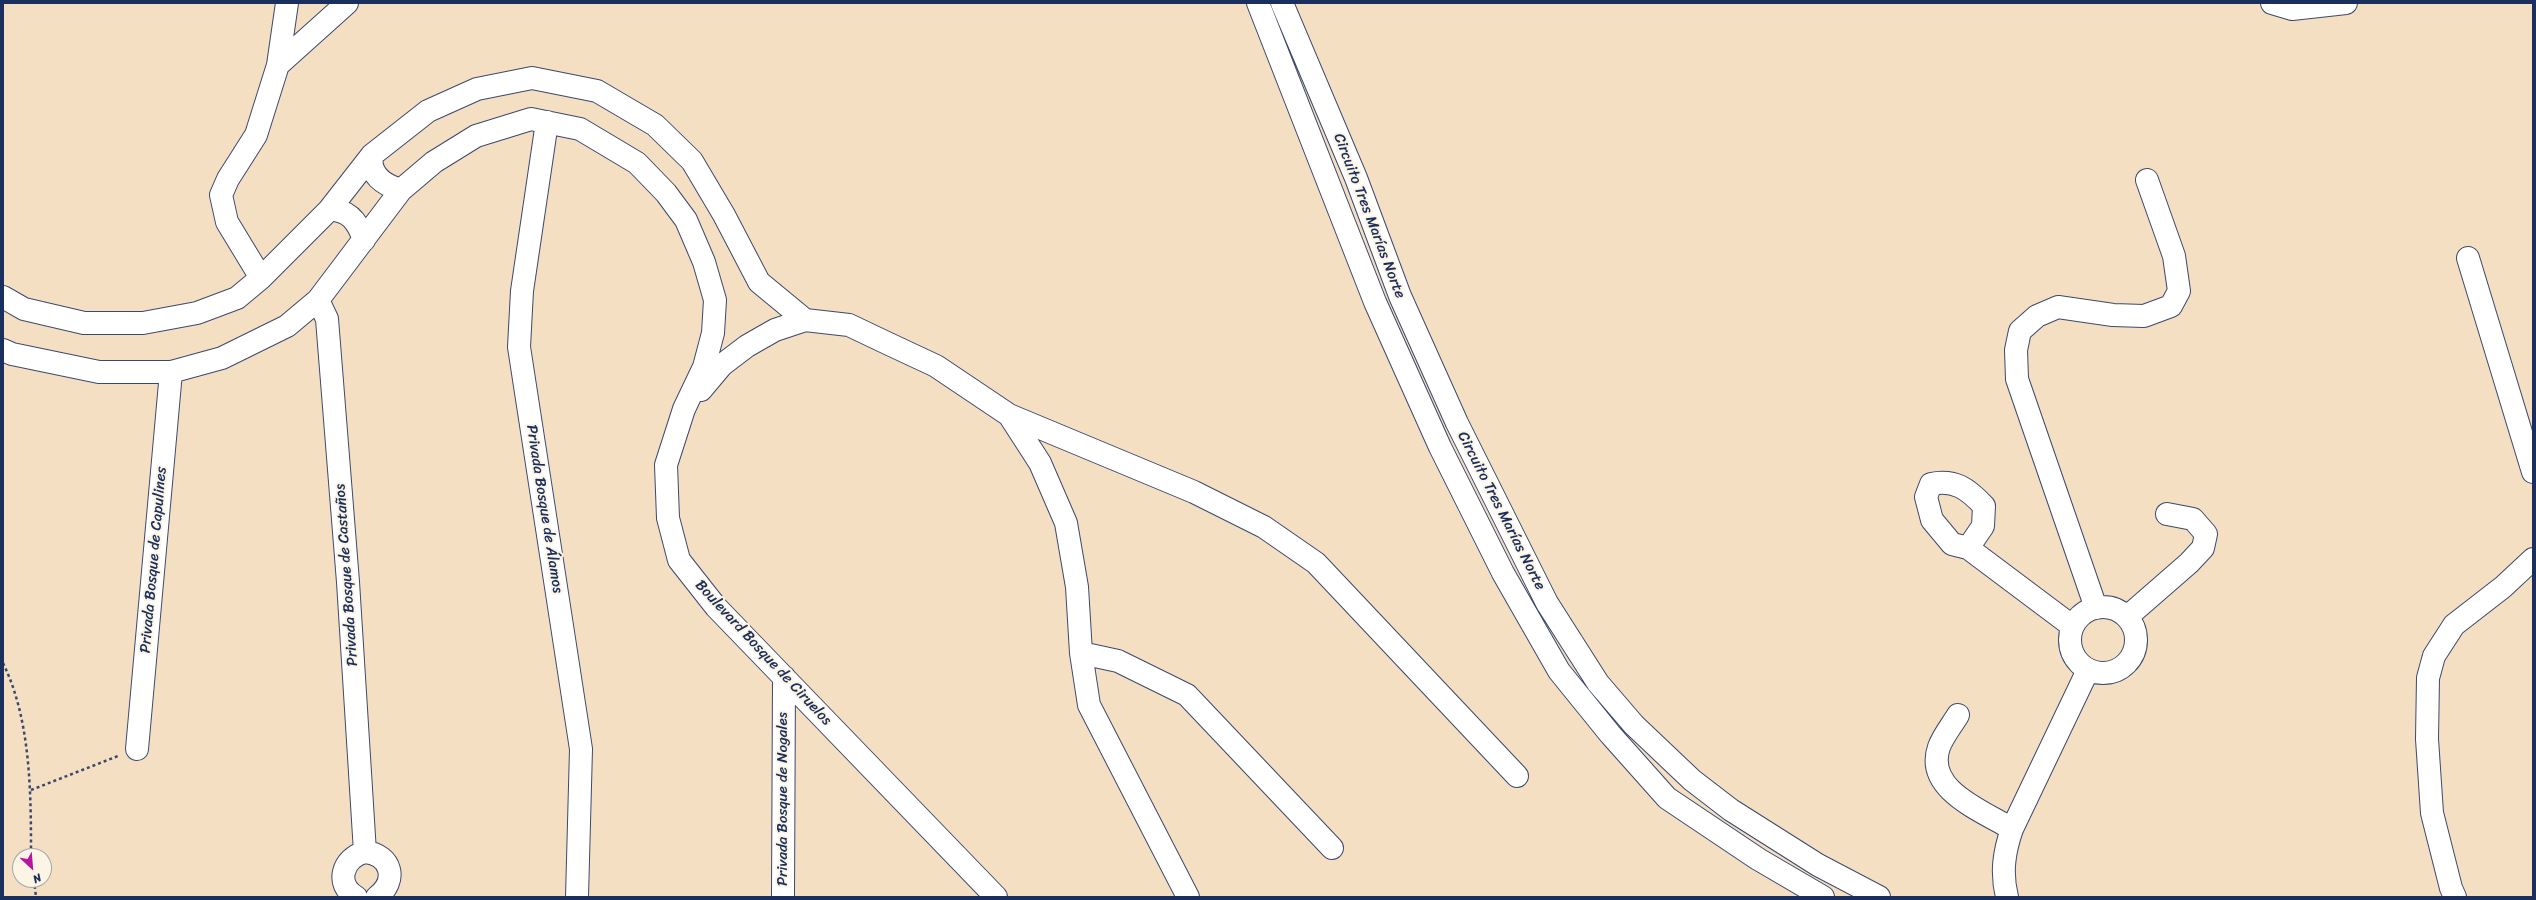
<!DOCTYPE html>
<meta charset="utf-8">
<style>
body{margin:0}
#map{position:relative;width:2536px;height:900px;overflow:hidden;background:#f4dfc2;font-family:Sriracha,sans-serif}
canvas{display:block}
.frame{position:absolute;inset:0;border:4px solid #1b2f5e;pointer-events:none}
.north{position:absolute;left:12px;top:848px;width:40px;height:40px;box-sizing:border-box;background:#fcf5e5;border:1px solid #a2a6af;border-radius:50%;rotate:154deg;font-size:11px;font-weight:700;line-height:16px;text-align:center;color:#1b2f5e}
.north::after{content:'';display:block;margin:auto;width:14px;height:18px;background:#b5179e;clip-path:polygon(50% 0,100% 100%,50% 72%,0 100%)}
</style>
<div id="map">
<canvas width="2536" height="900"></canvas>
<div class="frame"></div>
<div class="north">N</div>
</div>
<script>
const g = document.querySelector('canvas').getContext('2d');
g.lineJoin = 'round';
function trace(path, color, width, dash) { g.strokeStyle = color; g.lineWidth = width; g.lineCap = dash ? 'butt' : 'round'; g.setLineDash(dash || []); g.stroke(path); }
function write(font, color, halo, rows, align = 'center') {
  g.font = font + ' Sriracha,sans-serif'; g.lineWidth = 4; g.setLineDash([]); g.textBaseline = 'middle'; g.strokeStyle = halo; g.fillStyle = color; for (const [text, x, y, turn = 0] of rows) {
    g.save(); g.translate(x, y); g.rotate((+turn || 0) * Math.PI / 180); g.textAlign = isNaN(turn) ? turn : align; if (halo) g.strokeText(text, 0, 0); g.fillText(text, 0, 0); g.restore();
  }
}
const minor = new Path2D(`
 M1258,3L1375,302L1440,447L1503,573L1559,671L1610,734L1667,798L1758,859L1823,897
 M1282,3L1356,178L1400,296L1457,423L1547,603L1598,683L1634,725L1692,780L1731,810L1818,865L1879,897
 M2272,3L2292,9L2346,3
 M278,65L347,3
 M547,122L522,291L519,347L581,749L577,897
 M372,155C368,175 384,185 401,190
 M329,210C349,209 358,222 364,240
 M2468,258L2533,472
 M261,278L227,222L221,195L228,179L256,135L278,65L287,3
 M3,297L24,309L84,323H143L197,313L237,298L261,278L329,210L372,155L428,111L477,89L532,78L597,91L655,125L692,161L724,215L759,282L805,320
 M318,300L327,319L348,582L365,852
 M3,350L12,354L99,372H171L222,358L287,326L318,300L401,190L434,162L476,136L531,119L580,129L637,163L666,193L686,220L704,262L715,300L713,333L704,367L684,409L666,465L668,518L679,560L716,607L996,897
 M701,390L722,365L747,346L775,330L805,320L849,325L889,344L936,366L1009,415L1040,463L1066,523L1077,587L1081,653L1089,705L1188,897
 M1009,415L1194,492L1264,527L1316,563L1517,776
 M1968,548L1983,526L1984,506C1968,489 1955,479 1931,484L1926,497L1932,520L1952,544L1968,548L2072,626
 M2070 640a33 33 0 1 1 66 0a33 33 0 1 1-66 0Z
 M2096,608L2017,379L2016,350L2020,331L2037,316L2058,307L2113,315L2144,316L2171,306L2179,291L2174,256L2147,180
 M2127,617L2189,563L2203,548L2206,534L2193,519L2167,514
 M1081,653L1118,661L1187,695L1332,848
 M1958,715C1952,725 1943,736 1939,747C1924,790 1983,811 2012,829
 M137,749L171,372
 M356,897C334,884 343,858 365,852C392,855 398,881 377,897
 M783,897L784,677
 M2007,897C2001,873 2004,852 2012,829L2088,670
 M2455,897L2451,888L2432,813L2427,739L2428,678L2434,656L2454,625L2503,587L2533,559`);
trace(minor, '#3c496d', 24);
trace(new Path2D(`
 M3,663C31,720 31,794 31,856
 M31,790L118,756
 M34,880L36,897`), '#3c496d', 2.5, [3, 3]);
trace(minor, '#fff', 22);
write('15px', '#1b2f5e', '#fcf5e5', [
 ["Circuito Tres Marías Norte",1369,216,69],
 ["Privada Bosque de Álamos",544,509,81],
 ["Circuito Tres Marías Norte",1501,511,63],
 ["Privada Bosque de Capulines",154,560,-85],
 ["Privada Bosque de Castaños",347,575,-94],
 ["Boulevard Bosque de Ciruelos",763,653,47],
 ["Privada Bosque de Nogales",783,799,-90]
]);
</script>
